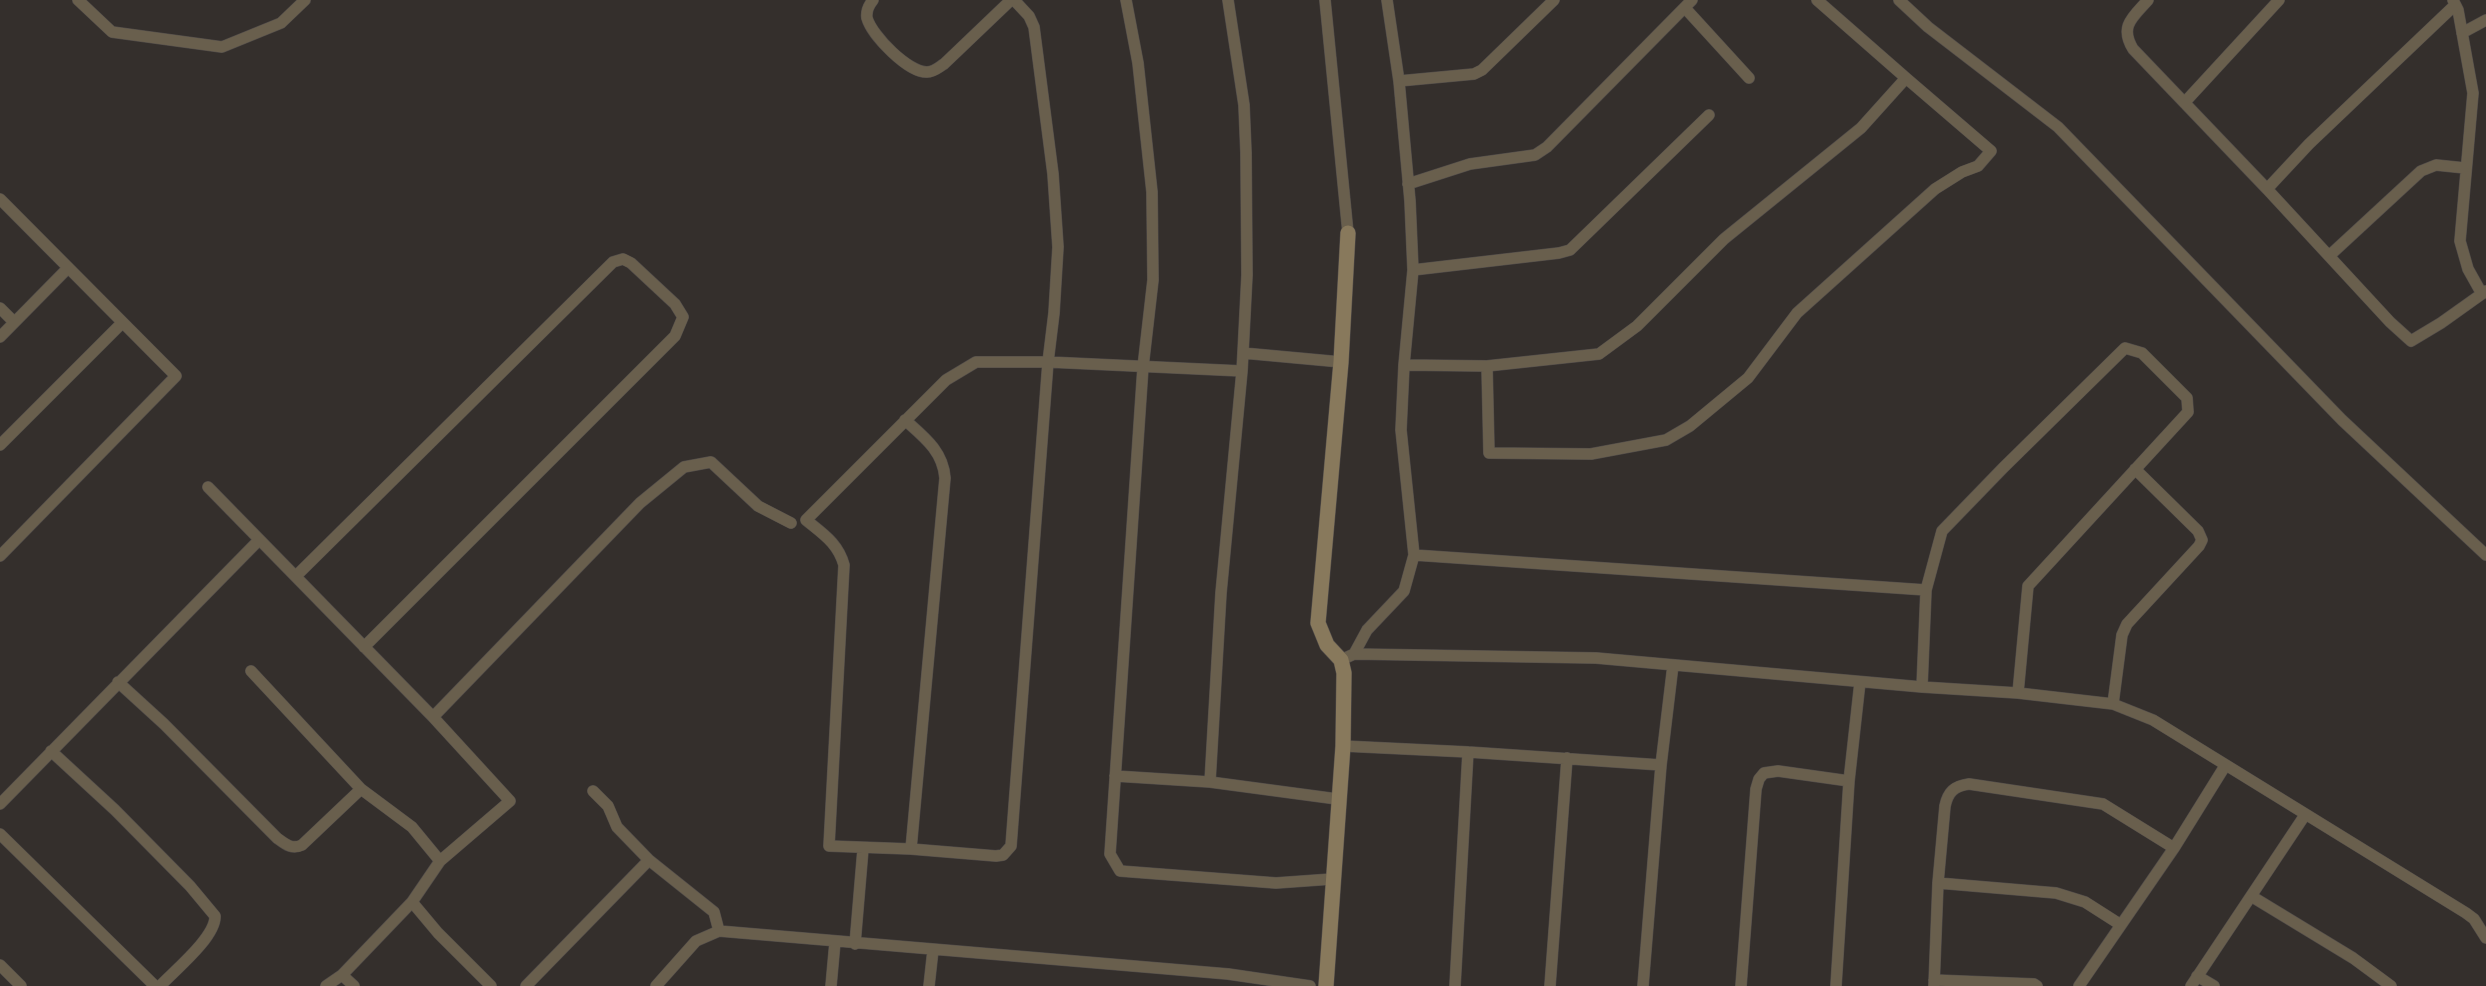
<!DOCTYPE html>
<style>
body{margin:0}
canvas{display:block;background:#342f2c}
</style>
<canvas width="2486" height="986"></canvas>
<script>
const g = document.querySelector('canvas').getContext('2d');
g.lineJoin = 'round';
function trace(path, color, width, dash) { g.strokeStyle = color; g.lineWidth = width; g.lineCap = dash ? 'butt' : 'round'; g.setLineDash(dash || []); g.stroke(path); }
const street = new Path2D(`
 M78,0L112,32L222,47L281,23L305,0
 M873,0C869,5 866,12 867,18C872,36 909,73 927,72C934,72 939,67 944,64L1011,0
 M1014,0L1029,16L1034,27L1053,174L1058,247L1054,313L1048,362L1011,846L1003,855L996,856L911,849L829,846L844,565C838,543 823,534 806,520L946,380L976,362H1048L1242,371L1243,353L1341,362
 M1126,0L1138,63L1152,192L1153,280L1143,367L1110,854L1120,871L1276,883L1332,879
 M1228,0L1244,105L1246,153L1247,275L1243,353
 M1325,0L1348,233
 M1899,0L1928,27L2058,127L2342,420L2486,555
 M2148,0C2133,17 2119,26 2133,49L2267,189L2309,144L2455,5
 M2453,0L2458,10L2473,93L2460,241L2468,269L2482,294
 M1685,8L1749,78
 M2462,33L2486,20
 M1399,81L1474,74L1482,70L1554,0
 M2185,102L2279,0
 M1408,184L1470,164L1535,155L1547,147L1692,0
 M2267,189L2390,322L2411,341L2441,323L2486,291
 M0,199L176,376L0,556
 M2329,256L2421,171L2436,165L2465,168
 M1413,270L1559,253L1570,250L1709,115
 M0,308L14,322
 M0,337L67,269
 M1404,365L1487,366L1599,354L1637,326L1724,239L1861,128L1906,78L1817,0
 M1487,366L1489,453L1591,454L1666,440L1690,426L1748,378L1797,313L1935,189L1962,172L1978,166L1991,151L1906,78
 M905,420C924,437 943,451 945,478L911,849
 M0,445L122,323
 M208,487L433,717L510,801L440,861L412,902L342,975L326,986
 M1414,555L1926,590
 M296,576L613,262L623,259L631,263L675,304L683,317L675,336L364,647
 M1354,654L1367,630L1404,591L1414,555L1401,430L1404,365L1413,270L1410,201L1399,81L1387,0
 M1341,660L1354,654L1596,658L1922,687L2018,693L2113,704L2153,720L2466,913L2474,919L2486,938
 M251,671L361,789L412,827L440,861
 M118,682L164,724L277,838C285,844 292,850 302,845L361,789
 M1922,687L1926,590L1942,531L2003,468L2125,348L2142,353L2187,398L2188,412L2028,586L2018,693
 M2113,704L2122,635L2127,624L2199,546L2202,540L2198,531L2135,469
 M433,717L640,503L684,467L711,462L758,506L791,523
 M1343,746L1468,752L1661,765
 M51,751L115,810L190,886L215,916C216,937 174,971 160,986
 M1115,776L1210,782L1337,799
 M1210,782L1221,593L1242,371
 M0,804L259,540
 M0,834L155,986
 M649,860L714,912L719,931
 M1938,883L2056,893L2085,902L2121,925
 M2251,896L2353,958L2391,986
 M412,902L438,933L491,986
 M855,944L863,849
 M0,965L21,986
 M342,975L354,986
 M2197,976L2214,986
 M1934,980L2034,984L2037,986
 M526,986L649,860L617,827L608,806L593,791
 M656,986L696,941L719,931L1228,974L1310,986
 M831,986L835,942
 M929,986L933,950
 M1455,986L1468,752
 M1550,986L1567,758
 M1643,986L1661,765L1673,665
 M1741,986L1756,789L1759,779L1764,773L1778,771L1849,781
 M1836,986L1849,781L1860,682
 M1934,986L1938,883L1945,806C1948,792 1954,786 1969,784L2103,804L2174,848
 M2079,986L2174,848L2225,766
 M2191,986L2305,815`);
const secondary = new Path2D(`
 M1326,986L1343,746L1344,673L1341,660L1327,645L1318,623L1341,362L1348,233`);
trace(street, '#524d4b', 12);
trace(secondary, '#524d4b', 16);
trace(street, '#695f4d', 11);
trace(secondary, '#88795c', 15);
</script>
